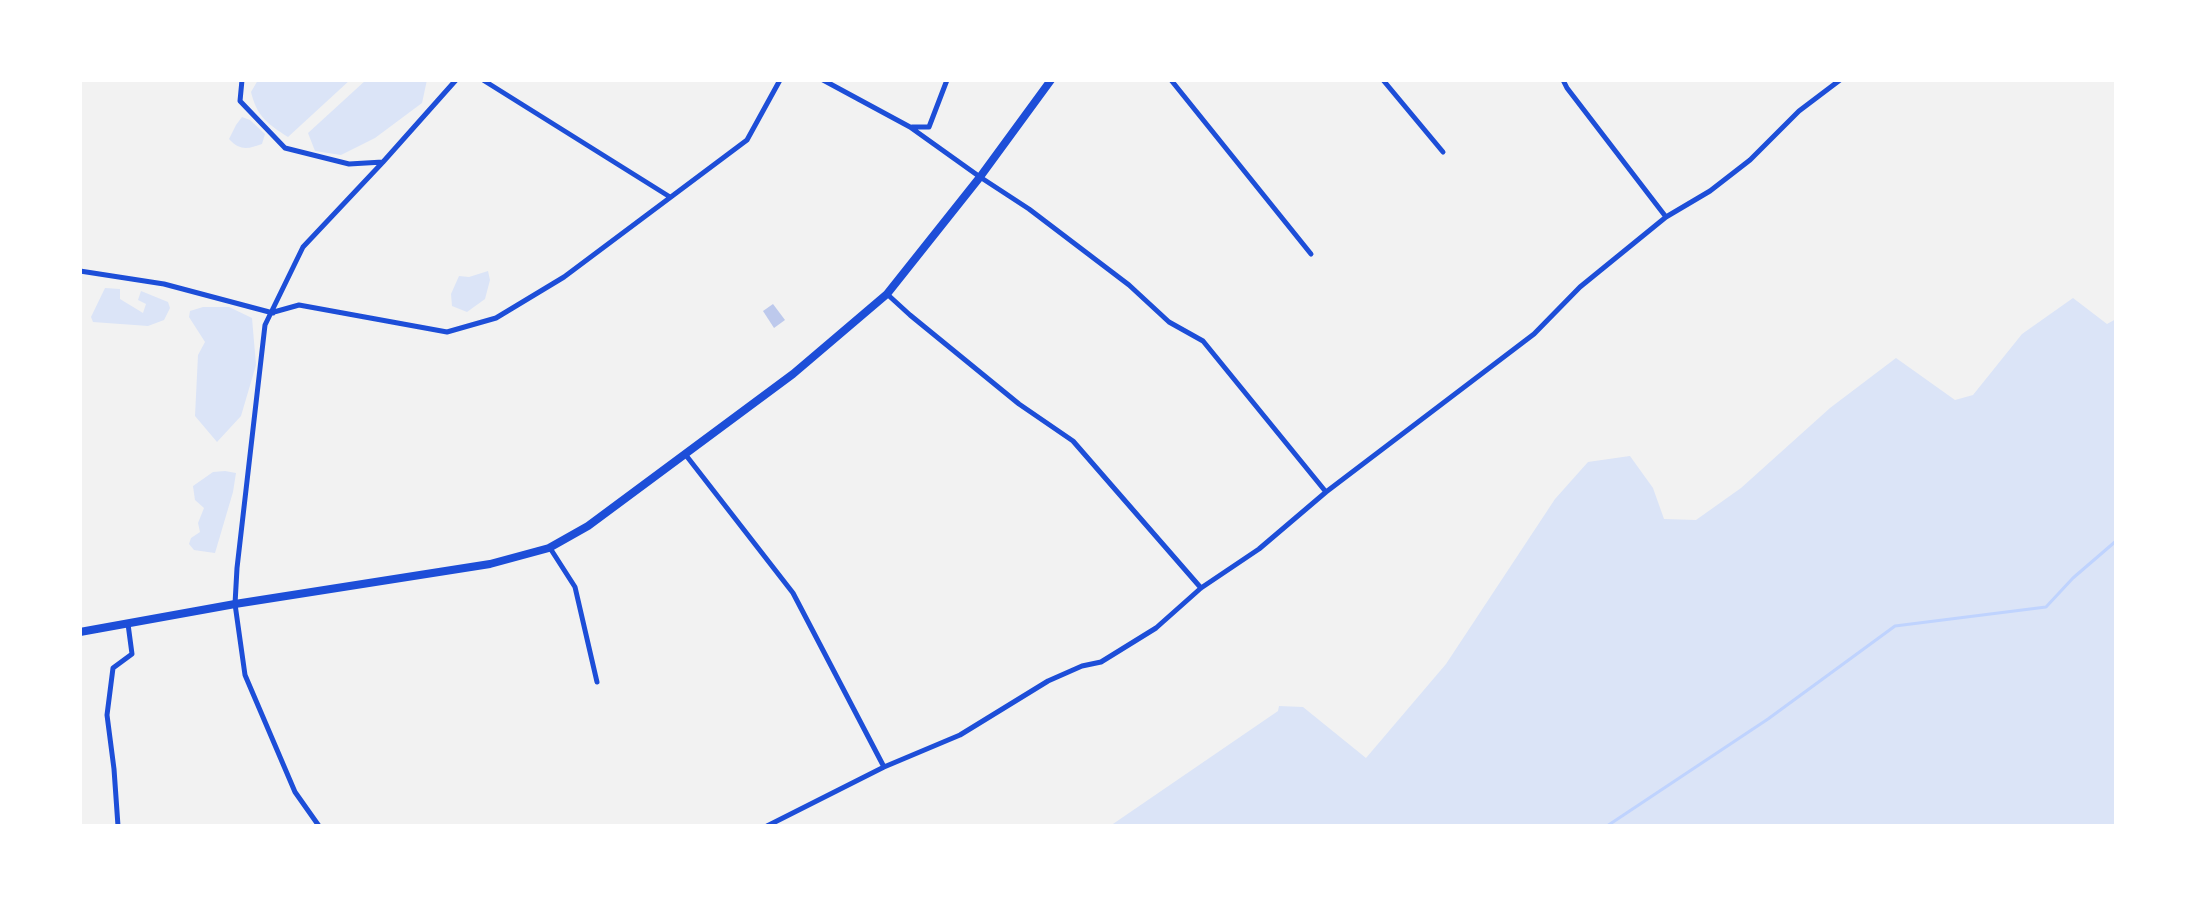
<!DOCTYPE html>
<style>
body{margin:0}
#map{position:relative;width:2196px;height:906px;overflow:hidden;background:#f2f2f2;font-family:"Fira Sans Condensed",sans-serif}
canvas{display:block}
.frame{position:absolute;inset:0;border:82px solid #fff;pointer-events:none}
</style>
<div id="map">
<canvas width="2196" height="906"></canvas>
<div class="frame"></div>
</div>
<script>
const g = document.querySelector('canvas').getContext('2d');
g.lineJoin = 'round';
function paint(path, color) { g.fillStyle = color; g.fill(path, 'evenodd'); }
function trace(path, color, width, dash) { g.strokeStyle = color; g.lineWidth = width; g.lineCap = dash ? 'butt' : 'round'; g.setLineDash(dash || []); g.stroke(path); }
paint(new Path2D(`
 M258,80H350L288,137C268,124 257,117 251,92Z
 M366,80H427L422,103L375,138L341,155L315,151L308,133Z
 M242,117L250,120L265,134L262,144C248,149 240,151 229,139L236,125Z
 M488,271L490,280L485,299L467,312L452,306L451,294L459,276L469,277Z
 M105,288L120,289V299L143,313L146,304L138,300L141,291L168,302L170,308L164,320L148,326L93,322L91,317Z
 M2073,298L2107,324L2116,319V826H1110L1278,711L1279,706L1303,707L1366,758L1446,664L1555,499L1588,462L1630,456L1653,488L1664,519L1696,520L1741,488L1830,408L1896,358L1955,400L1973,395L2022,334Z
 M203,307H229L252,318L256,365L241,416L217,442L195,416L198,355L205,342L189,317L190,311Z
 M225,471L236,473L233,492L215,553L194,550L189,544L191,538L200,532L198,523L204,508L195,500L193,486L213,472Z`), '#dbe4f7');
trace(new Path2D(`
 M1607,826L1768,719L1895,626L2046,607L2073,578L2116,541`), '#bfd3fe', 3);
paint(new Path2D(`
 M773,304L785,320L774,328L763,311Z`), '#bdc9ec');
trace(new Path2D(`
 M242,80L240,101L285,148L349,164L383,162
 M483,80L670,197
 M823,80L910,127L980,177L1029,209L1129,285L1169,322L1203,341L1326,492
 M1171,80L1311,254
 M1383,80L1443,152
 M1563,80L1567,88L1666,217
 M912,127H929L947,80
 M80,271L164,284L273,313
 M887,294L910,315L1019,404L1073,441L1201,588
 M274,312L299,305L447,332L496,318L564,277L747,140L780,80
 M685,454L793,593L884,767
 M550,548L575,587L597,682
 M118,826L114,769L107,715L113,668L132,654L128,624
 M319,826L295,792L245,675L235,604L237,568L265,325L303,247L383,162L456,80
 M767,826L884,767L960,735L1048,681L1082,666L1101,662L1156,628L1201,588L1259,549L1326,492L1534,334L1580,287L1666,217L1710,191L1750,160L1799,111L1840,80`), '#1d4ed8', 5);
trace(new Path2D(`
 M80,632L235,604L490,564L549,548L588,526L793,374L887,294L980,177L1051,80`), '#1d4ed8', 8);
</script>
